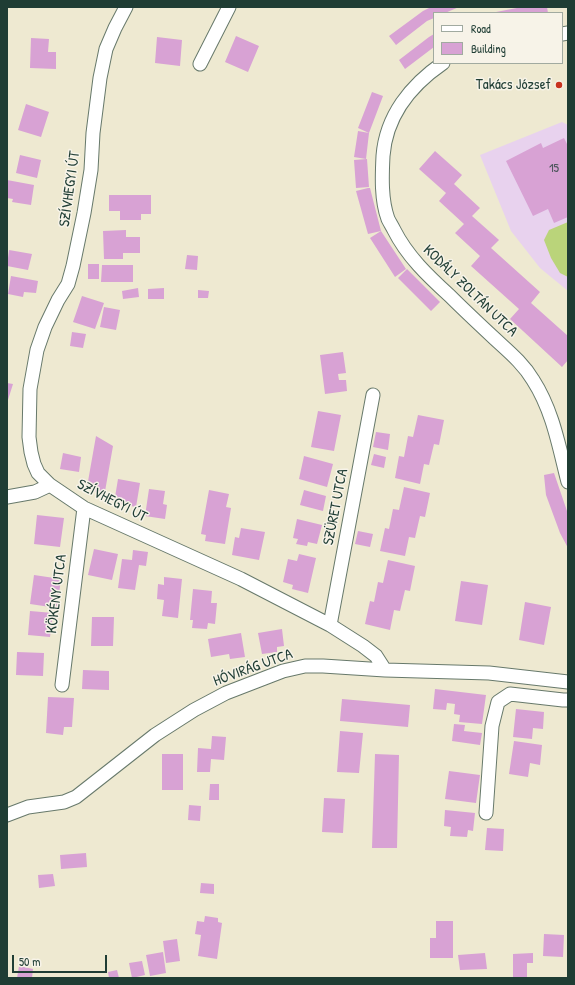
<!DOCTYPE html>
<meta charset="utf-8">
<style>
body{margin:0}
#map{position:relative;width:575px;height:985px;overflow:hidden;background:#eee9d1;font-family:"Patrick Hand",sans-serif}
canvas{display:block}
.frame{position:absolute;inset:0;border:8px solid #1f3d34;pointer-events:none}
.legend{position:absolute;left:433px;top:12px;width:130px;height:52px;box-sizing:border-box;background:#f7f3e8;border:1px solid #a1aaa0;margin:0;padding:5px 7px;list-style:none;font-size:12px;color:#1f3d34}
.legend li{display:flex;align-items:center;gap:8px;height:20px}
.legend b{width:20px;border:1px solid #a1aaa0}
.scale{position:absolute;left:12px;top:955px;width:95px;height:18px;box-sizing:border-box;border:2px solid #1f3d34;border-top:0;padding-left:5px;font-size:12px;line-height:14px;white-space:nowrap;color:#1f3d34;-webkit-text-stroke:3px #f7f3e8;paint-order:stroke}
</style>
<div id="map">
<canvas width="575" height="985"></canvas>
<div class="frame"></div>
<ul class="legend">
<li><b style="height:5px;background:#fff"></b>Road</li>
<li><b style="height:11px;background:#d8a2d4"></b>Building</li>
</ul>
<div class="scale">50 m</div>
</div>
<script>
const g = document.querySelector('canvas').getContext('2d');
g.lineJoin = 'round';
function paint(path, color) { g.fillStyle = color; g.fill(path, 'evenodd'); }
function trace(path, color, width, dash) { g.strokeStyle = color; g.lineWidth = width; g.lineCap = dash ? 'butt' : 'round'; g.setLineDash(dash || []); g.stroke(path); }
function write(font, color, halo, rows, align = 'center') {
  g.font = font + ' "Patrick Hand",sans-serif'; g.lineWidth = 3; g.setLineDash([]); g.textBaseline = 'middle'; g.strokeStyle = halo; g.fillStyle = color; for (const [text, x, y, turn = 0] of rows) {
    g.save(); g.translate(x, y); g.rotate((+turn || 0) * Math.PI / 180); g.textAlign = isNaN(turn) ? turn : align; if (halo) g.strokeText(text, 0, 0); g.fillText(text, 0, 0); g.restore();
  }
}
paint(new Path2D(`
 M562,122L568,125V291L540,268L511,231L480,155Z`), '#e8d2ee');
paint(new Path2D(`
 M568,222V277L560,273L551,258L544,240L549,230Z`), '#bad47a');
paint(new Path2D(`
 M431,7H459L445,13H434V18L427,21L396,45L389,36L423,11Z
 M522,7H547L548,13H496V12Z
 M434,34V47L405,69L399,60L429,37Z
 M236,36L259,46L248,72L225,62Z
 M157,37L182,40L180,66L155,63Z
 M31,38L49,39L48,52H56V69L30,68Z
 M372,92L383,96L369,133L358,128Z
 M26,104L49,112L41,137L18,130Z
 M358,131L369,133L366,159L354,157Z
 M564,138L568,146V217L554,223L548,209L533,216L506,161L541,143L543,148Z
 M435,151L462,175L454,184L480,208L472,216L499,240L491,248L540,292L531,303L568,336V360L562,367L510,319L519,309L471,266L480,256L455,233L464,224L439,201L446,193L419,169Z
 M20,155L41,160L37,178L16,173Z
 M367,159L369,187L356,188L354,160Z
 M7,180L34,185L31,205L12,202L13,199L7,198Z
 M368,188H370L381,231L368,234L356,191Z
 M109,195H151V214H141V220H120V211H109Z
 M126,230V237H140V253H123V259H104L103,231Z
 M381,231L406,269L395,277L370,238Z
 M9,250L32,254L28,270L7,266Z
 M187,255L198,256L197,270L185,269Z
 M88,264H99V279H88Z
 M102,265H133V282H101Z
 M407,269L440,302L431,311L398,278Z
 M11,276L38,281L36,293L24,292L23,297L8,294Z
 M138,288L139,297L123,299L122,291Z
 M164,288V299H148V289Z
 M198,290L209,291L208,298H198Z
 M82,296L104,303L95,329L73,322Z
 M104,307L120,310L116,330L100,327Z
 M72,332L86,334L83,348L70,346Z
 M343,352L346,373L338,374L339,380H346L347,391L325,394L320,355Z
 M7,383L13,384L7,403Z
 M318,411L341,415L334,451L311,447Z
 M418,415L444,420L439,445L434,444L429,465L424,464L420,484L395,478L399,456L404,457L408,436L413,437Z
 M376,432L390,434L388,450L373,447Z
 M96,436L113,446L104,497L87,487Z
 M63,453L81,457L79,472L60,469Z
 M374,454L386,457L384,468L371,465Z
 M304,456L333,464L327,487L299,479Z
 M554,473L568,514V548L560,533L546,495L544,475Z
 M118,479L140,483L136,507L114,503Z
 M404,487L430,493L425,517L420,516L415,538L409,537L405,556L380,551L385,528L389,529L393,509L399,510Z
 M149,489L165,491L163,504L167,505L165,519L145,516Z
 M209,490L229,494L226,507L231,508L225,544L205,541L206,535L201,534Z
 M304,490L326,496L323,511L300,505Z
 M37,515L64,518L60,547L34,544Z
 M297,519L322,525L317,544L308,542L307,546L296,544L298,539L293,538Z
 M241,528L265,532L259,560L232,555L235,537L239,538Z
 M358,531L373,534L370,547L355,544Z
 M94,549L118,554L112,580L88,575Z
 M133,550L148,552L146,566L139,565L135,590L118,588L122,559L132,560Z
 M299,554L316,558L308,593L292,589L293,585L283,582L288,559L297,561Z
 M388,560L415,566L410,591L405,590L400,611L394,610L390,630L365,624L370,601L374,602L378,582L383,583Z
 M34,575L61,579L57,608L30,604Z
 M164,577L182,579L178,618L162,616L164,600L157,599L158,584L164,585Z
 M461,581L488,585L482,625L455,621Z
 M193,589L212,591L211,603H217L215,624L208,623L207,629L192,628L193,620H190Z
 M525,602L551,607L544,645L519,640Z
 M30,611L53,613L50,637L28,635Z
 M92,617H114L113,646H91Z
 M282,629L284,646L277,647V652L262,654L258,633Z
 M241,633L245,657L230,659L229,654L211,657L208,639Z
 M17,652L44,653L43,676L16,675Z
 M83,670L109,671V690L82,689Z
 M435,689L486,695L482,724L459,722L460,715L454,714L455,704L447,703L446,710L433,709Z
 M48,697L74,698L72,727H64L63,735L46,733Z
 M342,699L410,705L408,727L340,721Z
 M516,709L544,712L543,729L533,728L532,739L513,737Z
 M454,724L465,725L464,731L482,733L480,745L452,741Z
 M340,731L363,733L359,773L337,772Z
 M212,736L226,737L224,760L211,759L210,772H197L198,748L211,749Z
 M514,741L542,745L540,765L530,763L528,777L509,774Z
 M162,754H183V790H162Z
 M375,754L399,755L397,848H372Z
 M449,771L480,775L476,803L445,799Z
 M210,784H219V800H209Z
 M324,798L345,799L343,833L322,832Z
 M189,805L201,806L200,821L188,820Z
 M445,810L475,813L473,831L468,830L467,837L450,836L451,827L444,826Z
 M487,828L504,829L503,851L485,850Z
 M86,853L87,867L61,869L60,855Z
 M53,874L55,886L39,888L38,875Z
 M201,883L214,884V894L200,893Z
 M205,916L218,918V922L222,923L217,959L198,956L201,935L195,934L197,921L204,922Z
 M436,921H453V958H430V938H436Z
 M544,934L564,935L563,957L543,956Z
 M177,939L180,961L166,963L163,941Z
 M163,952L166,973L150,976L146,955Z
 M485,953L487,969L460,970L458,955Z
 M533,953V963H527V978H513V954Z
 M142,961L145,975L132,978L129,963Z
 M19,966L33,969L32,978H17Z
 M117,970L119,978H109L108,972Z`), '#d8a2d4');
const minor = new Path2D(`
 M126,7L115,28L106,49L100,78L93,133L91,170L84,213L73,266L68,284L58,300L45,327L37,350L30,389L29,437L31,452L34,464L38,473L50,485L84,508L241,579L330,625L363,646L376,656L385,670
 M562,34L568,33
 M443,63C411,85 386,116 383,156C382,176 381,200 388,219C390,223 392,226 394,230C407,256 428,276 450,296C464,310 479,324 494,338C508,351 523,363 533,380C553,411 559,447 568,482
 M200,64L229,7
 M7,497L35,492L50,485
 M330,625L373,395
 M62,685L84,508
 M486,813L492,726L498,702L510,694L563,700H568
 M7,815L28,807L64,802L76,797L155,735L194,710L226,693L283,671L305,666H323L385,670L489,673L568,682`);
trace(minor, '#67796b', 15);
trace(minor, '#fff', 13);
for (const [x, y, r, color] of [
 [559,85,4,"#c8321e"]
]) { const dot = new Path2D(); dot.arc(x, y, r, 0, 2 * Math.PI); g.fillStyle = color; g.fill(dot); trace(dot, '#f7f3e8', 1.5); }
write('13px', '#4d565c', null, [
 ["15",554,169]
]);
write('15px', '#1f3d34', '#f7f3e8', [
 ["Takács József",551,85]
], 'right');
write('15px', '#1f3d34', '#f7f3e8', [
 ["SZÍVHEGYI ÚT",70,189,-82],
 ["KODÁLY ZOLTÁN UTCA",470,291,44],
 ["SZÍVHEGYI ÚT",112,501,27],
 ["SZÜRET UTCA",336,507,-79],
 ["KÖKÉNY UTCA",57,594,-83],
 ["HÓVIRÁG UTCA",253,668,-20]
]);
</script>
